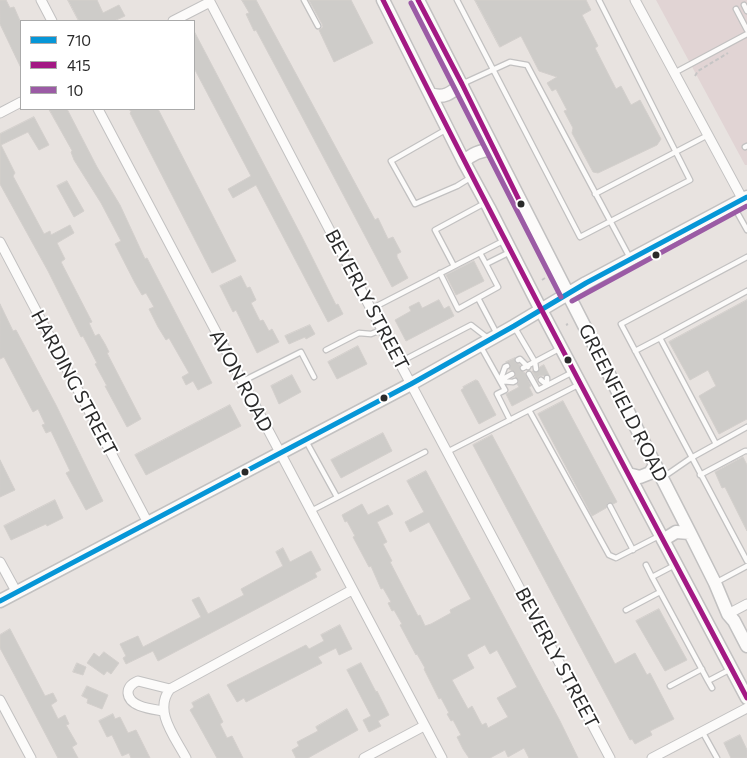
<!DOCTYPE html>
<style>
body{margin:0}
#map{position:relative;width:747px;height:758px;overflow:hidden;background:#e8e3e0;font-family:Commissioner,sans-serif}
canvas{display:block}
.legend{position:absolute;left:20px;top:20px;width:175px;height:90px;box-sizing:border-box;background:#fff;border:1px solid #aaa;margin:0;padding:6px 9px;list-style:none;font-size:15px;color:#2a2a2a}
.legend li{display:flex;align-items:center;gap:10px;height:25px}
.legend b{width:25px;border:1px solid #aaa}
</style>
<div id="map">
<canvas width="747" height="758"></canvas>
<ul class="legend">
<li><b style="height:6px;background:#0696d7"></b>710</li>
<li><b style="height:6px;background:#a31984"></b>415</li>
<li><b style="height:6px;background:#9b5ba5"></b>10</li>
</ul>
</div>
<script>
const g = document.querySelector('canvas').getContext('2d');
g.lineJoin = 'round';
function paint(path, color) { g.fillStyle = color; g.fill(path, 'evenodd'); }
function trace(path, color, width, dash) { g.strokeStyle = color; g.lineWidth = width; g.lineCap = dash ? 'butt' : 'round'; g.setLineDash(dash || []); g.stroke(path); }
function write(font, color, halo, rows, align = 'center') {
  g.font = font + ' Commissioner,sans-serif'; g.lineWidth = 4; g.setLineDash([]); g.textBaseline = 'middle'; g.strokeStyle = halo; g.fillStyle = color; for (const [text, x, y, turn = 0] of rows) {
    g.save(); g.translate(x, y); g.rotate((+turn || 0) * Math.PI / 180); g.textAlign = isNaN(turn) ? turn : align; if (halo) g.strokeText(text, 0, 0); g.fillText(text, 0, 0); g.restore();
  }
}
paint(new Path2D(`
 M656,0H747V165H745Z`), '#e1d4d4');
const building = new Path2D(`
 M0,0H6L10,8L14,7L21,23V68L0,24Z
 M68,0H97L103,13L119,5L125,16L114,21H79Z
 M242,0H256L375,220L378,218L388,239L393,237L401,252L397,254V257L408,278L392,287L279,73L256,30L254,31L246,14L249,13Z
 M309,0H351L373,43L334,62L319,30L323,27L322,24Z
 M475,0H586L591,10L582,15L598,46L595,48L616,89L621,86L631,105L640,100L661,139L657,145L598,173L593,172L572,133L573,128L564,111L567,110L556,89L552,91L547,83L557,77L539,71L521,36L500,47Z
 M194,31L302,237L336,305L338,304L343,314L328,322L256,185L233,198L228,189L251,176L194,68Z
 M49,109H67L97,167L120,205L145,259L147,258L212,383L198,390L193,381L186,385L182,377L189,373L169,338L166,340L158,327L149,309L154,307L146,293L142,295L135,283L115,244L121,241L101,203L74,160L71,152L72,151Z
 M129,109H158L236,261L212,273L130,113L131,112Z
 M34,117L49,145L39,150L28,132L1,145L15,173L13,176L44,234L50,231L51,235L70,225L74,233L57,243L65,259L61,262L92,322L89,323L95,336L99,334L105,344L109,352L107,353L141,419L127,427L105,386H107L95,364L97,363L83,336L81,337L48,271L0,184V134Z
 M67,181L84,211L74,217L57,186Z
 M474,261L484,281L456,295L446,275Z
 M241,276L247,288L250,287L256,300L251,303L260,321L263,320L269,331L272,329L279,342L257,353L236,310L233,312L220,286Z
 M439,300L444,309L449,306L454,316L406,341L395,320L411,311L409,307L419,302L422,308Z
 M747,300V419L719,434L699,396L716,386L708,370L690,380L669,342Z
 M0,304L13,331L16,330L56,405L103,501L86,510L66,473L70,471L51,431L46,433L42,425L45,424L38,409L33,412L4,357L0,359Z
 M310,325L315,334L306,339L305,337L289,344L285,336Z
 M358,346L367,364L337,379L328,362Z
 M515,358V362L520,365V370L525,373L531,386L529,387L533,395L512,406L506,394L519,387L517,384L519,381L515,377V372L509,369L510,364L506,362Z
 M544,365L549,375L539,376L537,380L532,371L538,372L540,367Z
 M292,375L301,392L279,404L271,386Z
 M476,380L478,381L496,415L479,424L461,390L464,388L463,387Z
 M563,401L617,502L613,504L608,503L606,508L592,516L538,414Z
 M230,405L241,426L146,475L135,455Z
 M383,433L392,451L341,478L331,460Z
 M492,435L615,664L635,653L647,675L650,673L674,719L650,731L652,735L635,744L632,739L630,740L473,445Z
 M743,457L747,465V531L725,487L722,488L715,472Z
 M0,460L15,490L0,497Z
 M426,471L560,721L578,758H529L524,748L508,757L505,750L490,758H469L463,749L457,737L461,735L453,720L451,721L447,714L449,713L441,698L439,699L424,669L425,668L417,654L416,655L400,625L402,624L394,610L392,611L388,603L391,602L383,588L381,589L371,566L369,567L353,537L355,536L347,521L345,522L342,515L362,504L368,515L388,505L393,514L377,522L387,542L383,544L392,561L390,562L418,616L420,615L425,626L431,624L451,613L450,610L471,599L429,522L410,532L405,522L424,512L407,481ZM485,645L490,654L497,650L517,687L497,698L508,717L488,728L486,723L482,725L472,706L468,709L452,680L474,668L467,655Z
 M55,500L63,518L47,526L46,524L11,540L4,526Z
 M283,548L290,562L311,551L321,570L315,573L317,577L158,661L153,651L126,664L123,658L126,656L120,644L138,636L143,647L201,617L192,600L199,597L208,614L244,595L241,589L283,566L276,552Z
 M659,609L687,660L665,671L636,621Z
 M340,625L352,649L339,655L336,648L318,657L322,663L246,702L244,698L237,702L227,685L306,645L309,649L324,641L321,635Z
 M10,629L45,696L53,693L57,701L51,705L58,719L65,715L69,724L66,725L77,744L72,747L78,758H58L15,676L0,648V635Z
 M104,652L119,663L111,674L107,671L104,675L87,663L94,653L99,657Z
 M77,663L86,667L83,675L73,672Z
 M361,663L376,692L377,691L389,715L378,721L381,726L369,732L363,720L371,716L347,670Z
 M87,686L108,695L102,709L87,703L88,699L82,696Z
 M209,694L223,722L220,724L227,738L232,736L243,758H217L197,722L190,710L194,707L192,703Z
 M347,709L358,730L308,758H296L292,750L299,746L297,742L318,731L316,727Z
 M113,714L115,719L120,717L128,733L136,730L150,758H131L129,753L122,756L112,735L107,737L99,721Z
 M740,735L747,750V758H731L724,743Z`);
paint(building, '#ceccc9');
trace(building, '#d3cfcc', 1);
const lane = new Path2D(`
 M304,0L318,26
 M457,0L580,237L690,180L599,0
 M744,5L747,11
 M736,9L747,30
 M674,73L747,34
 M464,83L510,62L527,65L630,258
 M447,129L391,161L415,204L457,186L470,178
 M745,147L747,146
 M595,194L708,135
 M733,205L747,230
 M480,253L486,264L510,252
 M747,257L621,324L747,561
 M454,266L435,230L485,203
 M440,273L458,309L498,287L486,264
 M478,298L497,334
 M371,309L503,241
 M515,328L535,362L536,369
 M660,338L747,291
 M481,347L505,390L497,394L510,420
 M326,350L359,333L371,334L381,330
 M635,351L660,338L716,444
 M518,360L520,359L528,367
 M400,362L471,325L489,339
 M507,366L505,367L500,381L513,382L515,381
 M523,368L559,349
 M529,374L538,390L573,372
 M501,380L512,374
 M541,380L547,385V378
 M243,381L301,352L314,377
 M529,410L609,555L616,558L659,536
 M306,441L337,497
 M447,452L580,384
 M700,475L745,451H747
 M662,478L691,458L747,427
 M610,506L633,550
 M311,511L425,452
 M646,565L652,577
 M675,565L652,577L708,681L729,670
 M717,582L747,566
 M626,610L660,592
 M708,681L712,688
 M670,686L702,669
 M702,731L717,758`);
const street = new Path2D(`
 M41,0L52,21
 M209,0L371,309L610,758
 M635,0L743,200
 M173,21L210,2
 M98,109L442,758
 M0,113L21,102
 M0,242L148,523
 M0,562L17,593
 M728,614L747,604
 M0,700L31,758
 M163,711C152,709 129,707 128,693C128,686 133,683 138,681L170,689
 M186,758C175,737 153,711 170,689L352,590
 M364,758L424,726
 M652,758L747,708`);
const secondary = new Path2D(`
 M383,0L464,162L489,208L541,310L747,698
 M418,0L690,533L715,583L728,614L734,621L747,646
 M430,94C444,99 451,93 462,84
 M464,162C472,153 481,150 493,150
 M628,474L640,477L650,473L655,465
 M663,540L676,532L690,533
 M0,601L411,384L514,326L586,283L747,197`);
trace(lane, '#c2c1c1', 7);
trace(street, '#c2c1c1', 11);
trace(secondary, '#c2c1c1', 15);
trace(new Path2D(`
 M695,76L698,71L728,53
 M542,280L545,278
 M566,325L568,324`), '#c6c5c5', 2, [4, 2.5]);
trace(lane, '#fcfbfa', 4.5);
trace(street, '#fcfbfa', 9);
trace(secondary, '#fcfbfa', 12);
trace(new Path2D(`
 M0,601L411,384L514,326L586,283L747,197`), '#0696d7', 5);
trace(new Path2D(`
 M383,0C500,235 624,466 747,698
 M418,0L462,84L521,204`), '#a31984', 5);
trace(new Path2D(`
 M411,3L561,297
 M572,301L747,206`), '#9b5ba5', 5);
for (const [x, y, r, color] of [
 [521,204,4.5,"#2a2a2a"],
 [656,255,4.5,"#2a2a2a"],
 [568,360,4.5,"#2a2a2a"],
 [384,398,4.5,"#2a2a2a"],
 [245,472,4.5,"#2a2a2a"]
]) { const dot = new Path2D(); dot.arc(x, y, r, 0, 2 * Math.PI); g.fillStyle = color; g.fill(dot); trace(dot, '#fff', 2); }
write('19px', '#2a2a2a', '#fff', [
 ["BEVERLY STREET",367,300,62],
 ["AVON ROAD",241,381,62],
 ["HARDING STREET",74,383,62],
 ["GREENFIELD ROAD",623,403,63],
 ["BEVERLY STREET",557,658,62]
]);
</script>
